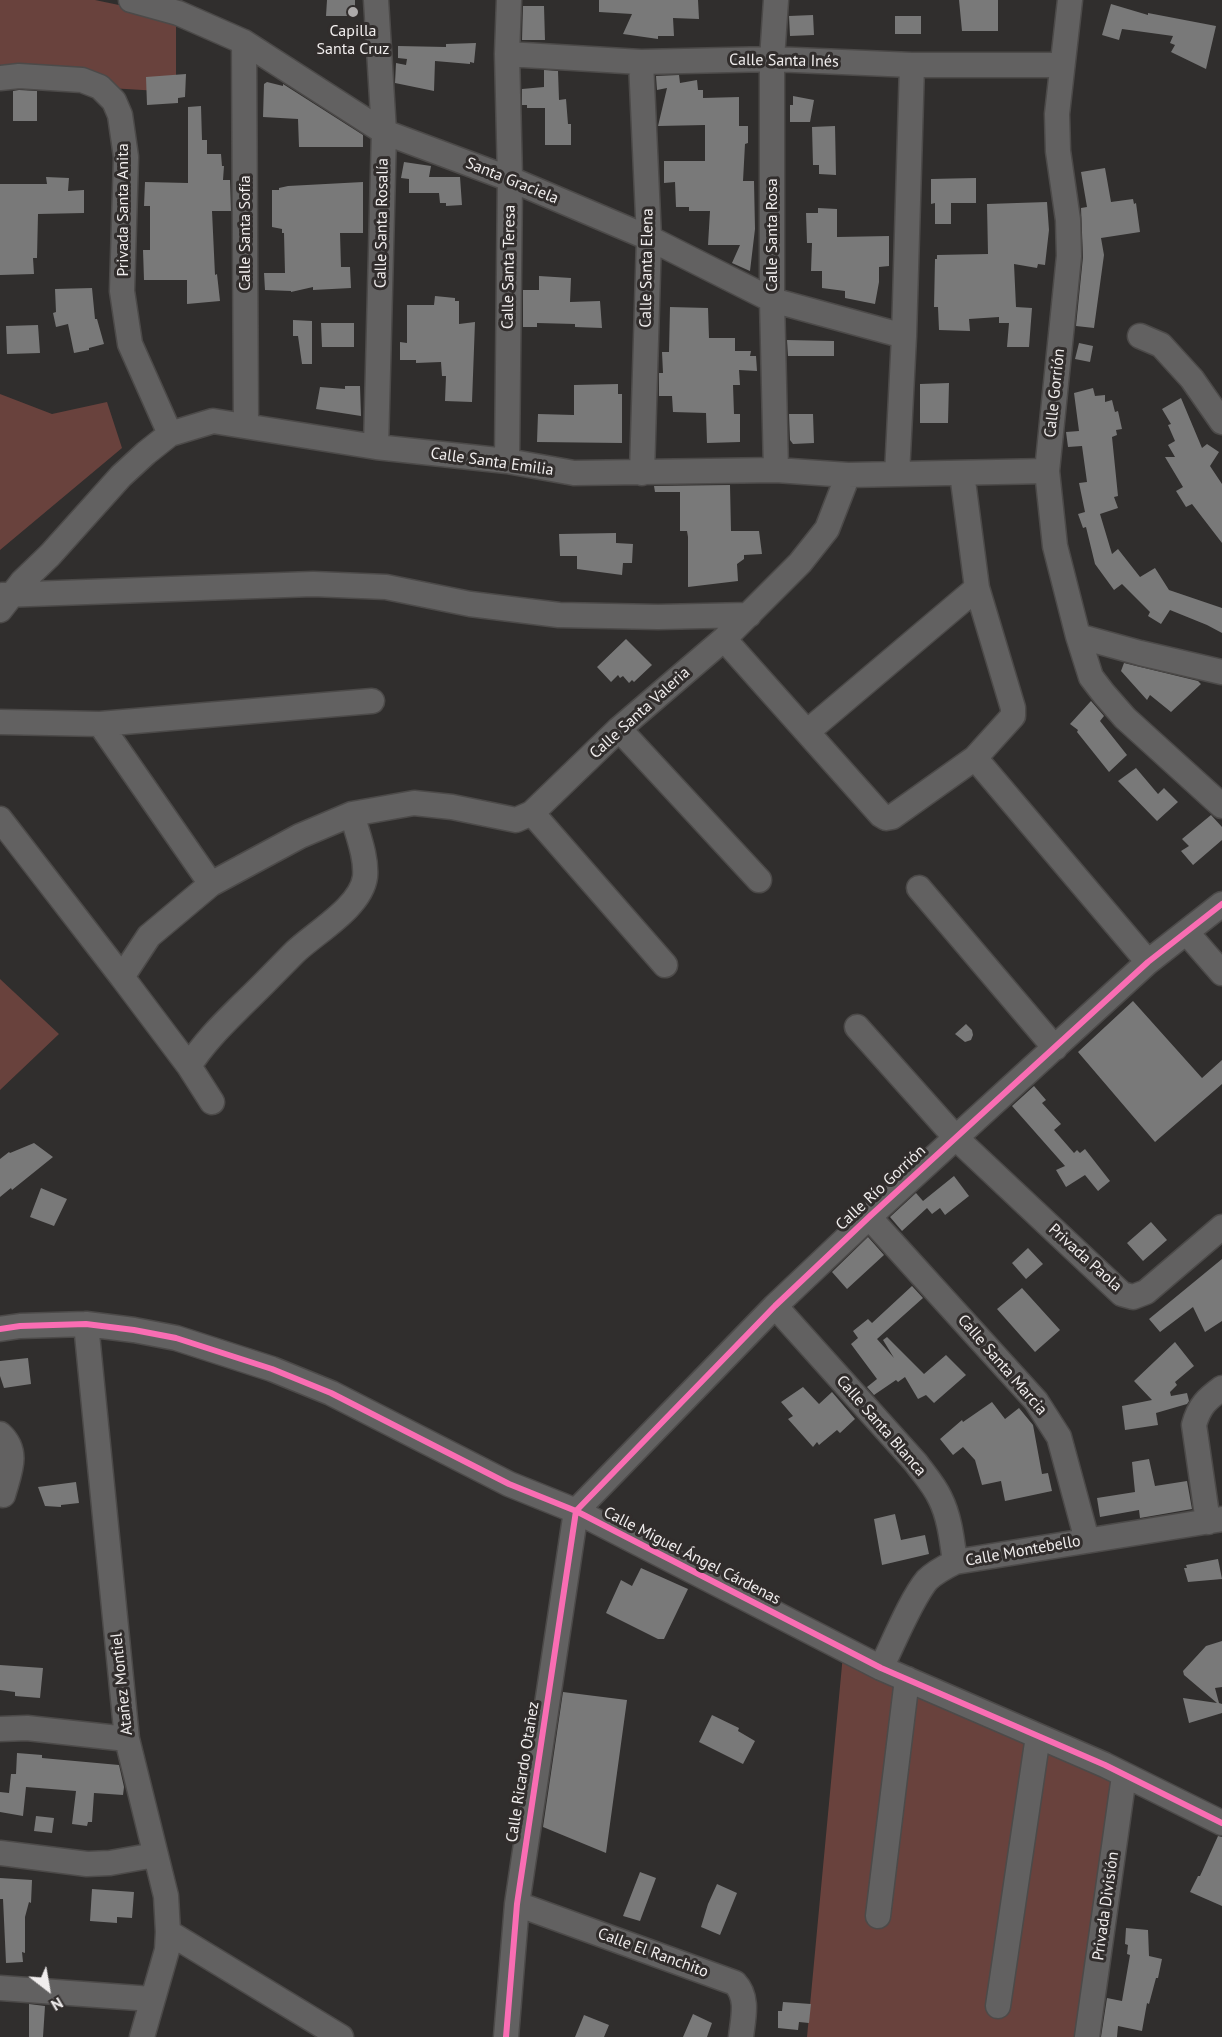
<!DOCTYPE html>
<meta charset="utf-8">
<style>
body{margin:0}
#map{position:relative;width:1222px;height:2037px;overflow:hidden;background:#302e2d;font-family:"PT Sans",sans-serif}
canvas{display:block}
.north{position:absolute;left:18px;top:1959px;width:60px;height:60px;-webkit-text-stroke:4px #312d2c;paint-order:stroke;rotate:149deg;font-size:16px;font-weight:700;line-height:24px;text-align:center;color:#f0eded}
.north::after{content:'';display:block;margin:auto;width:21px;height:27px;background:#f0eded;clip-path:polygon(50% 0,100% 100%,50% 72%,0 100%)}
</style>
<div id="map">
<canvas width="1222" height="2037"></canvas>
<div class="north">N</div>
</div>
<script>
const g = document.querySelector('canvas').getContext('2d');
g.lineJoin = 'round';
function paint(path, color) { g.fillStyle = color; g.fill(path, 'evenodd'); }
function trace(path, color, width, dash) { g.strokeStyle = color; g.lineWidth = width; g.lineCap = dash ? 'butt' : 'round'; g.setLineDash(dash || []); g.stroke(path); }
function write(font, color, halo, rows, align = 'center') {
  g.font = font + ' "PT Sans",sans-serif'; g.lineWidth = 6; g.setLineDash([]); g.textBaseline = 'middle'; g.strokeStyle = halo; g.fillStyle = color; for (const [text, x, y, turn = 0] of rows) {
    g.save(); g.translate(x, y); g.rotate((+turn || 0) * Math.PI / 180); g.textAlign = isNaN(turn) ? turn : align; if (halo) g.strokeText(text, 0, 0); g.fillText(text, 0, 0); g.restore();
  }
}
paint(new Path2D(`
 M0,0H95L176,17V92L109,88L0,70Z
 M0,394L52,414L107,402L122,448L0,550Z
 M0,979L59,1034L0,1090Z
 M844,1644L1119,1780L1078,2037H807Z`), '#69423d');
paint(new Path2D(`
 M327,0H355V16H326Z
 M599,0H698L699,19L673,18L674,36H658V39L623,34L632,14L599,12Z
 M959,0H998V31H962Z
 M1111,4L1148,15V13L1216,26L1206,69L1171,52L1175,45L1170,43L1173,36L1122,29L1119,40L1102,35Z
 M523,6H544L545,40H522Z
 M813,15L814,35L790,36L789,16Z
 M895,16H921V34H895Z
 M476,43L474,63L470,62V64L435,61L434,91L395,83L396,63L406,65L407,59L398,58V46L446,47V44Z
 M544,70L558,71L559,100L566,99L568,124H571V145H545V108H527V105H522V89L544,87Z
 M186,74L185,97L178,98V103L147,105L146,77Z
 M679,75L680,83L697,80L698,90H703V98L739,97V126H748V143L745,144L743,181H754L755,229L750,271L732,263L740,245H708L710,211H689V207H676L675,182L664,183V161H705V125L658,126L667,88L657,90L656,76Z
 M267,82L283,86V84L363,135V147H299L298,119L263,117L264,84Z
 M19,90L37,91V121H13V91Z
 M793,96L814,100L810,122H790V105H793Z
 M201,106L202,140H207V154H221L222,166H224L223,180H230L231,211H212L215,275L217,274L220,301L187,304V280H144L143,250H150V206H144L145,182L188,183V107Z
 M835,126L836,175L819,174V165H813L812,127Z
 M404,162L431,166L429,177H460L462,205L446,206V203H440L439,193H409V179L401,178Z
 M1105,168L1111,202L1133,199L1134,204L1136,203L1140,232L1101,238L1104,255L1094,328L1076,326L1083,257L1081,208L1087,207L1081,172Z
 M46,177L69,178L68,191L84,190V213L38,214L37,258H33L34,274L0,275V184H47Z
 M976,178V203H951V224H935V203L931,204V179Z
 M363,182V233H340L341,267H350L351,288L313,290V287L291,292V291L265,290L264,273H285L284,233H282V229L272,227V190H279V188L288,186Z
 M1047,202L1049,230L1045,265L1038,264L1037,268L1014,264L1016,307L1032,308L1029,347H1007L1009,323H999V317L969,319L970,331L939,330L938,307H934L935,259H937V255L988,254L987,204Z
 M818,208L837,209V237L889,236V266L879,267V282L875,304L845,298V291L822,288V271H811L812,243H807L806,213H818Z
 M539,276L571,278L570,302L600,301L602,328L575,327V324L537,323V327H523V290H539Z
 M92,288L95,319H97L104,344L89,348V350L74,353L68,324L56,327L53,313L56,312L55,289Z
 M435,296L455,298V301H459V324L475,322L472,402L445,401L446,376H442L441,362L416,363V360H400V342L407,343V305H434Z
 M670,307L708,308L709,338H735V351H751L750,356H756L757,371L739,370L740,385H733L734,414H740V442L707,443L706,413L673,412L672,396H659V373H663L662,352H669Z
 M293,320L312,321V364H302L298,336H293Z
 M321,323H354V347H322Z
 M38,325L40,353L7,354L6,326Z
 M787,340L834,341V356H788Z
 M1079,343L1093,346L1090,362L1075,359Z
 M949,383L948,423H920V384Z
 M618,384V394H622V443L537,442L538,414L574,415V385Z
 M345,386H360L361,416L316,409L320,387L345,389Z
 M1093,388L1095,396L1105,395V402L1112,400L1115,412L1118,411L1122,429L1116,430L1117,435L1112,437L1118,496L1114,497L1118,508L1100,514L1112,554L1118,549L1140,577L1155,568L1169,590L1222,608V633L1207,625L1170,610L1161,624L1148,616L1150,612L1122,584L1114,590L1095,564L1086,527L1083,528L1078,514L1085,512L1079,483L1087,482L1082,446L1068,447L1066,432L1079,431L1074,393Z
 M1181,398L1202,448L1207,444L1219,452L1210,466L1222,484V543L1192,504L1186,507L1176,491L1183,487L1165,457H1175L1168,445L1175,441L1168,425L1171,424L1162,409Z
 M789,414H813L814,443L793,444L790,440Z
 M730,485L731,531H759L762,554L744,555V559L737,564L738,581L688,587V537L687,531H680V492H655L654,486Z
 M616,533V543L633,544L632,563H623L622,575L577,569V556H560L559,534Z
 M626,639L652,665L634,682L632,680L629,683L623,676L620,678L618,675L611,682L597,667Z
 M1124,663L1198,681L1201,684L1171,712L1150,695L1147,700L1121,671Z
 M1091,701L1104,716L1100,721L1127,755L1109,772L1077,732L1078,730L1070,724Z
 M1136,768L1158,794L1164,788L1178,802L1157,821L1118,781Z
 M1211,815L1222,827V840L1193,865L1181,851L1189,846L1182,839Z
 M1133,1001L1202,1078L1222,1060V1084L1155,1142L1078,1052Z
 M966,1024L972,1030L973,1035L971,1040L965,1042L955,1034Z
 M1034,1086L1046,1100L1042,1103L1061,1124L1054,1130L1074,1153L1077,1150L1080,1153L1085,1149L1110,1181L1098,1191L1085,1175L1066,1187L1056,1170L1065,1166L1012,1106Z
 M34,1143L53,1157L12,1190L11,1188L0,1197V1159L9,1152L10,1153Z
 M954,1176L969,1196L945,1215L940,1208L932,1214L927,1208L902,1231L890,1217L916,1193L923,1201Z
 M41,1188L67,1199L54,1226L30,1217Z
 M1151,1222L1167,1240L1143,1261L1127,1243Z
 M868,1237L884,1255L847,1289L832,1272Z
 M1028,1248L1043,1264L1026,1279L1012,1263Z
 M1222,1259V1321L1205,1332L1193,1307L1160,1332L1149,1319Z
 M912,1286L923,1298L877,1339L894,1358L883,1340L887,1337L924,1374L946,1355L966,1375L934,1403L926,1395L918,1399L905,1377L898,1382L896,1380L874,1395L867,1387L877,1379L851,1344L858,1338L853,1331L868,1319L872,1323Z
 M1022,1288L1060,1330L1035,1352L997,1309Z
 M1175,1342L1194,1366L1175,1382L1177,1385L1170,1392L1171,1396L1187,1393L1189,1401L1187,1404L1156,1413L1158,1425L1125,1430L1122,1406L1152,1400L1134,1381Z
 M28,1358L31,1384L4,1388L0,1376V1361Z
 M803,1387L819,1404L832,1392L855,1419L840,1433L837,1430L819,1445L817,1442L813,1447L788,1419L793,1416L781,1402Z
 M992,1402L1005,1419L1019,1408L1033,1425L1042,1474L1048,1473L1052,1491L1005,1501L1001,1481L982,1485L975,1460L963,1447L953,1455L940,1439L962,1420L963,1422Z
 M1149,1459L1155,1486L1187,1481L1192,1509L1140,1518L1139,1510L1100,1517L1097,1498L1135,1492L1132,1462Z
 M76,1482L79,1503L61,1505V1507L45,1506L38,1487Z
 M895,1514L901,1540L925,1535L929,1554L882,1565L874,1519Z
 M1218,1559L1222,1579L1188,1582L1184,1568H1187L1186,1565Z
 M641,1568L688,1589L664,1639H658L606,1613L621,1580L632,1586Z
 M1222,1641V1687L1215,1688L1219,1703L1222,1704V1713L1189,1723L1183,1698L1217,1703L1184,1675L1183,1671L1206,1646Z
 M0,1665L43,1668L40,1698L15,1696V1692L0,1690Z
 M563,1692L627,1700L606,1853L543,1827Z
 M712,1715L739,1728L738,1731L755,1741L743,1764L699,1742Z
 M17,1753L42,1755V1758L119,1765L124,1787L123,1795L94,1793L92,1822H88L87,1826L72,1824L76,1791L26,1787L23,1816L0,1812V1792L9,1793L11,1774H16Z
 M36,1816L54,1818L52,1833L34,1831Z
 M1218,1836L1222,1837V1906L1190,1892L1198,1876H1200Z
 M640,1872L656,1878L640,1921L623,1916Z
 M0,1878L32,1880L31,1903L29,1902L25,1917V1953L22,1952L23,1962L6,1963L3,1899H0Z
 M717,1884L737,1893L720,1935L701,1927L708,1904Z
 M92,1889L134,1892L132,1918L117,1917V1923L90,1921Z
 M1126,1928L1148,1930L1149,1956L1162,1959L1158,1978H1156L1149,2004L1147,2003L1142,2031L1118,2026L1117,2037H1101L1107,1998L1122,2001L1130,1955L1127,1954L1128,1945L1125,1944Z
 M783,2002L811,2004L809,2023L799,2022L798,2030L778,2028V2011H782Z
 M29,2004L45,2006L43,2037H29Z
 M693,2014L712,2023L707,2037H683Z
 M584,2015L609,2025L604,2037H575Z`), '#797979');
const minor = new Path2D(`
 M131,0L178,13L244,42L384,132L510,179L649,238L772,300L904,336
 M376,0L384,132L376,447
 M776,0L772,59V300L776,470
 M1070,0L1057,114L1058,151L1068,220L1069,256L1047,471L1055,546L1078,636L1091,677L1104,694L1125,718L1222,806
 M244,42L246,425
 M507,54L641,62L772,59L912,65H1062
 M641,62L649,238L642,473
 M0,78L19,76L82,80L100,87L114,101L120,115L126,157L122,291L130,344L170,434
 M1140,336L1161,345L1192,379L1222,422
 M507,461L510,179L507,54L509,0
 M897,474L904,336L912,65
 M2,595L313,584L386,587L470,604L559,615L658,617L749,615
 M0,610L22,582L50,555L121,476L146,453L170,434L213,421L376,447L507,461L574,473L776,470L848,475L1047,471
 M1078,636L1140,653L1222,672
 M724,639L881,815L886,818L892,817L975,758L1013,716V708L977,588L962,473
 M0,722L100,724L372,701
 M100,724L211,884
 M619,729L759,880
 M807,732L977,588
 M975,758L1148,962
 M532,813L665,965
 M0,819L122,977L149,936L211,884L300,836L352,814L414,803L452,807L516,820L532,813L619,729L724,639L800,563L827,529L848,475
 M919,888L1055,1048
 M1187,933L1222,973
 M122,977L189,1066
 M857,1027L956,1138L1122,1294L1133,1297L1146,1292L1222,1227
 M212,1102L189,1066C204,1042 224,1023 243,1004C261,987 278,969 295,952C316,932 361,907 365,877C367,857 357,833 352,814
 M869,1217L1036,1401L1059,1437L1087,1540
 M775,1306L916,1463C924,1474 934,1485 940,1498C950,1518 952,1541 955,1562
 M86,1324L127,1739L166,1896L168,1932L167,1950L142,2037
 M0,1329L20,1326L86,1324L134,1330L176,1338L272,1369L331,1393L509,1484L576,1511L881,1668L1105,1765L1222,1823
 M0,1434C20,1452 9,1473 3,1495
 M1208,1522L1194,1425C1199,1406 1207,1399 1222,1388
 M881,1668C893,1644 911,1599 927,1580C935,1572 945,1567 955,1562L1222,1519
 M0,1729L27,1728L127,1739
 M0,1853L87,1864L110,1863L155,1855
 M517,1904L735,1983C749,1998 743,2018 741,2037
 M878,1916L907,1679
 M168,1932L341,2037
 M0,1988L152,1999
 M998,2006L1038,1736
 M506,2037L517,1904L576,1511L775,1306L869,1217L1148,962L1222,904
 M1087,2037L1124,1776`);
trace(minor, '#4c4a49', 27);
trace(minor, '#626161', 24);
trace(new Path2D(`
 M0,1329L20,1326L86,1324L134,1330L176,1338L272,1369L331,1393L509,1484L576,1511L881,1668L1105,1765L1222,1823
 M506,2037L517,1904L576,1511L775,1306L869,1217L1148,962L1222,904`), '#f96db3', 6);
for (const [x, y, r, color] of [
 [353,12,6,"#adaaaa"]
]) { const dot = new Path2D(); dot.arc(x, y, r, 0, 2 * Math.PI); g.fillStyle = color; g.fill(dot); trace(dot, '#312d2c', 2); }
write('16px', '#f0eded', '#312d2c', [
 ["Capilla",353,31],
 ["Santa Cruz",353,49]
]);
write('16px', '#f0eded', '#312d2c', [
 ["Calle Santa Inés",784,61,1],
 ["Santa Graciela",512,181,22],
 ["Privada Santa Anita",123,210,-90],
 ["Calle Santa Rosalía",382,223,-89],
 ["Calle Santa Sofía",245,233,-90],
 ["Calle Santa Rosa",772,235,-90],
 ["Calle Santa Teresa",509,267,-89],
 ["Calle Santa Elena",647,268,-89],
 ["Calle Gorrión",1055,393,-84],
 ["Calle Santa Emilia",492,462,8],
 ["Calle Santa Valeria",640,713,-42],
 ["Calle Río Gorrión",881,1188,-43],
 ["Privada Paola",1085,1258,42],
 ["Calle Santa Marcia",1002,1365,49],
 ["Calle Santa Blanca",881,1426,49],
 ["Calle Montebello",1023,1551,-10],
 ["Calle Miguel Ángel Cárdenas",692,1556,27],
 ["Atañez Montiel",122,1684,-96],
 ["Calle Ricardo Otañez",523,1772,-81],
 ["Privada División",1106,1906,-82],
 ["Calle El Ranchito",653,1953,20]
]);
</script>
